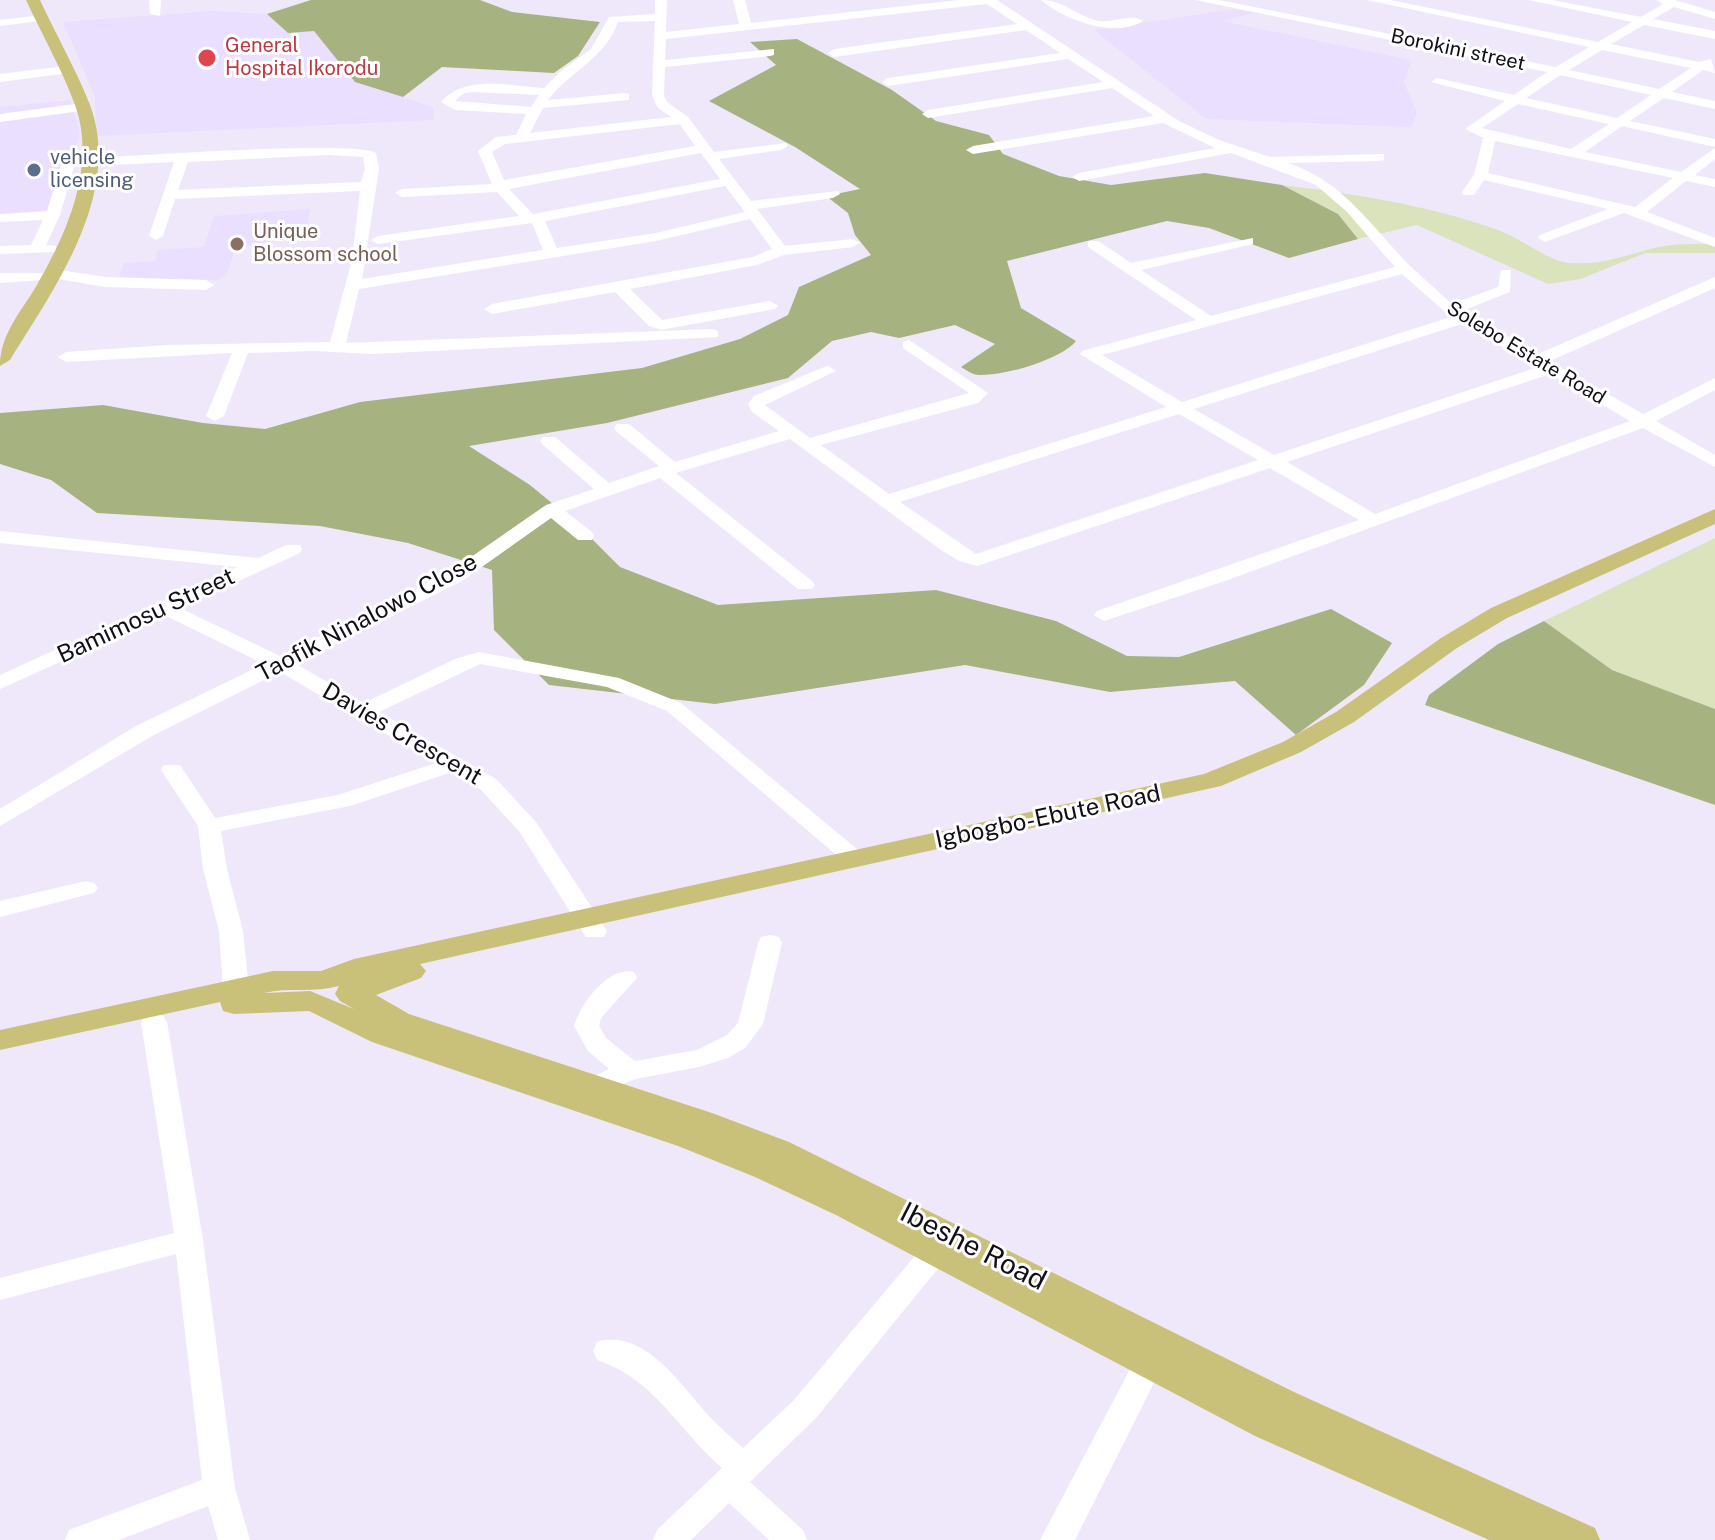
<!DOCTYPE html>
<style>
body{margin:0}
canvas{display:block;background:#efe8fb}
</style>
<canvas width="1715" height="1540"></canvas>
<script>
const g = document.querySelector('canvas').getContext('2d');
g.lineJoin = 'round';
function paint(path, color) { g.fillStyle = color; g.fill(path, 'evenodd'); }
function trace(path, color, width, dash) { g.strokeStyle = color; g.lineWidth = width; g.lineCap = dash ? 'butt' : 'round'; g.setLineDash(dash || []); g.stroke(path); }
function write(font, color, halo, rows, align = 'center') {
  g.font = font + ' "Public Sans",sans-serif'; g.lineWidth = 6; g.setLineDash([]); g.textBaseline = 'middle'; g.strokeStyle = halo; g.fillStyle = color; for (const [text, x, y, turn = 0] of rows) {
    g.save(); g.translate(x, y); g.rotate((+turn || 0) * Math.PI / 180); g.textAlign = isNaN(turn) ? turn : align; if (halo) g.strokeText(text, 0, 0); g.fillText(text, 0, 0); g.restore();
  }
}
paint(new Path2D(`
 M1235,9L1254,13L1221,21L1412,60L1404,82L1417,113L1411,127L1206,119L1094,30Z
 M211,11L267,14L288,33L314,31L355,82L433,107L434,120L96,136L95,97L63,22Z
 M70,100L80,133L55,214L0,216V107Z
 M310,209L306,237L236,247L227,274L218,280L119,278L124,263L155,261L158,250L204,247L214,216Z`), '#eadffe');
paint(new Path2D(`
 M1282,185C1355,194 1428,205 1498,230C1519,237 1549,262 1570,263C1604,265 1623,256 1654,248C1673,243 1695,244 1715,244V253H1645L1580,279L1548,284L1417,225L1358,239L1338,214Z
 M1715,538V709L1612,670L1544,621Z`), '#dae3bb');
paint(new Path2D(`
 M311,0H480L512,12L600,22L578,56L554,73L442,67L403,97L355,82L314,31L288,33L267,14Z
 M797,39L892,90L936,121L989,135L1003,154L1059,176L1111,185L1205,173L1282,185L1338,214L1358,239L1289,258L1209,228L1167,221L1007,261L1021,308L1076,341C1061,360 1003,376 979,375C973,375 966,370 961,367L995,344L955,325L899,338L871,332L832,341L788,378L607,423L469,446L530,485L576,523L620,567L718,605L936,590L1056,621L1127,656L1179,657L1331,609L1392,643L1364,685L1296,735L1235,681L1110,692L965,665L715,704L549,685L494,630L492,570L408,543L320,526L97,513L51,480L0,464V413L103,405L203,423L265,429L360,402L642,368L740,339L788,315L799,287L871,255L855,235L848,213L826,196L860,189L795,147L709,101L776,65L750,42Z
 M1544,621L1612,670L1715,709V805L1425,705L1429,695L1498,644Z`), '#a7b281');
paint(new Path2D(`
 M149,0H161L160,16L150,14Z
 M655,0H667L666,32L739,24L733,0H745L751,23L958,0H997L1179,121L1219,140L1270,157L1384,154V160L1379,161L1288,163C1343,181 1371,226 1410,266C1424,279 1438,291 1452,304L1498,287L1501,270H1511L1510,292L1462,311L1538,354L1715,277V288L1550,361L1643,414L1715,378V390L1656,421L1715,455V467L1643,428L1225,581L1104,621L1094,615L1097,611L1359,520L1270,468L977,566L959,561L941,550L790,439L676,473L812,581L815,585L812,589H798L660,478L565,511L592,532L594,536L592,540H578L551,518L462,581L296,664L364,703L455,659L479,652L619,678L681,703L863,854L867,859L863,864H847L667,711L607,687L480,664L379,712L496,779L536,822L607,931L604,937H586L519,831L480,789L452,772L350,806L221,831L227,869L243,931L249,989L245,995L236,997L227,995L223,989L219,931L203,869L198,826L161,770L164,765H180L215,818L338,795L436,763L280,672L152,736L0,826V809L136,726L264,664L164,615L0,689V675L237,567L0,543V531L258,558L286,545H300L302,549L300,553L180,608L280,656L448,573L546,505L594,489L543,445L540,441L543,437H555L609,483L659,466L617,432L614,428L617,424H629L675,462L779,431L752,412L748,404L754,396L822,368L828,366L836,371L765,405L810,438L969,393L903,348V342L909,340L988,393L978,403L821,445L889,494L1166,407L1080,354L1082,351L1196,320L1088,247V241H1098L1131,263L1253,238V244L1141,270L1211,316L1395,267L1347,212L1316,185L1231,153L1079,181L1072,177L1079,173L1215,148L1163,123L973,154L966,150L973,146L1154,116L1112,88L928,118L922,114L928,110L1103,82L1068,59L888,86L882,82L888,78L1060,53L1026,30L834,57L828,53L834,49L1017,24L987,4L666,39L665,60L774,49V55L770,56L665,67L664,95L667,102L688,117L714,152L786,143L788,146L781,150L719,159L751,201L838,191L840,194L833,198L757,209L785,246L853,239L860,243L853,247L784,255L757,265L630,289L662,320L770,301L778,306L775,309L661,330L649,326L615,292L492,314L484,309L492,304L753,257L772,249L750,219L656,241L359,289L346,343L712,329L718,331V337L372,354L314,351L248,353L224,416L215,421L206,416L232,353L66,362L58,357L66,352L166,345L330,342L352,260L360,191L175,199L163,236L156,240L149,236L174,162L89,166L83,163L74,167L60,215L46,245L56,246V252L0,254V246L31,245L43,220L0,222V214L47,211L61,165L86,151H96L98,154L94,158C133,156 358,140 376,153L379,169L362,279L543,250L532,223L378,244L371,240L378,236L519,216L497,192L402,197L395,193L402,189L492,184L478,151L496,137L516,135L526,114L455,110L441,102C465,74 510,86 544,88L560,72L591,49L609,17L655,14ZM655,21L652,95L657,107L671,117L530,133L543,108L629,100V94L625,93L548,100C570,71 605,59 618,22ZM472,92L539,95L531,107L455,101L464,93ZM680,124L695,146L504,180L492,152L505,144ZM701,153L720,179L533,214L509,189ZM329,155L363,157L365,169L361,182L178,190L188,162ZM725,186L745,212L656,233L557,248L545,221ZM1402,274L1451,317L1182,402L1102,355ZM1462,324L1538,367L1274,455L1194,409ZM1550,374L1630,421L1375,514L1287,462ZM1179,414L1258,460L976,554L900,502Z
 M1041,0C1064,0 1079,18 1100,21C1114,23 1131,13 1143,21C1114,39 1065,20 1041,0Z
 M1195,0H1219L1556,67L1589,47L1367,0H1390L1598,42L1632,22L1529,0H1552L1641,17L1663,4L1656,0H1675L1715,12V19L1674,7L1653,19L1715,31V39L1644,25L1611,44L1699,62L1711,59L1715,73L1703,70L1672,92L1715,101V109L1664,98L1630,121L1715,139V147L1622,126L1585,152L1681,172L1715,148V159L1695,175L1715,179V187L1686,181L1647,212L1715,238V247L1624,213L1545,242L1538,238L1540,235L1608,209L1484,180L1474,195H1464L1462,192L1474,175L1483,138L1465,129L1505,101L1431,82L1437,78L1514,95L1547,72ZM1602,50L1691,68L1659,89L1569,70ZM1560,75L1651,95L1617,118L1526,98ZM1518,104L1609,124L1571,149L1482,128ZM1495,141L1673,178L1635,207L1488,173Z
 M43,15L47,16V20L0,26V20Z
 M65,66L69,67V73L0,82V74Z
 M83,103L89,107L88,110L0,122V114Z
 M53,269L105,277L206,280L214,285L206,290L105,287L58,279L0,283V273H46Z
 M86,881L94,883L98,888L94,893L0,917V901Z
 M770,935L779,937L782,943L763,1024L745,1048L728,1058L699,1067L635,1079L595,1096L586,1094L582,1087L586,1080L609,1069L588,1051L574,1026C580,1004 609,965 634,972L637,978L601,1018L599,1026L606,1038L635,1061L697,1050L727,1035L738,1023L758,943L761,937Z
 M154,1013L163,1016L167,1022L203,1240L235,1488L250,1540H218L208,1506L119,1540H65L69,1530L202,1480L176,1254L0,1300V1278L174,1233L141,1022L145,1016Z
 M935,1241L945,1244L949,1252L945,1260L816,1418L750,1482L803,1530L807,1540H769L729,1503L691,1540H653L657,1530L722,1468C677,1429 655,1379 597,1360L593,1351L597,1342C643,1327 681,1385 707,1414C718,1426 731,1437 743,1448L794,1400L925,1244Z
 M1149,1351L1160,1354L1164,1363L1077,1536L1075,1540H1040L1138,1354Z`), '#fff');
paint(new Path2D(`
 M26,0H40C56,35 76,69 90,105C123,194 54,289 10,360L0,366C0,334 21,312 37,285C67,233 97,166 75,105C62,69 42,35 26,0Z
 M1715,509V524L1507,618L1457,648L1354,722L1301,752L1221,786L420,964L426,971L421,978L376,995L409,1014L712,1113L789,1142L1294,1392L1595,1528L1600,1540H1489L1255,1436L836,1215L755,1177L678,1146L372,1042L309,1011L234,1014L223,1011L220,1002L0,1050V1030L273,971H321L354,959L1204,774L1283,742L1336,712L1441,638L1491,608ZM339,986L335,994L340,1001L354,1009L310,991L264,993C289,987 314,993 339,986Z`), '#c9c17a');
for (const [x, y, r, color] of [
 [207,58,10,"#e0444e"],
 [34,170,8,"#5c6f8a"],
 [237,244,8,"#8d6e63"]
]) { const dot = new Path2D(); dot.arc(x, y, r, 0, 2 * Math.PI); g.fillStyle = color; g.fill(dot); trace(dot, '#fff', 3); }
write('20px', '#be3a42', '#fff', [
 ["General",225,46],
 ["Hospital Ikorodu",225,69]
], 'left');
write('20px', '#120e19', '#fff', [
 ["Borokini street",1458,50,12],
 ["Solebo Estate Road",1526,353,31]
]);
write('20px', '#4e5e75', '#fff', [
 ["vehicle",50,158],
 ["licensing",50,181]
], 'left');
write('20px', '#785e54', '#fff', [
 ["Unique",253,232],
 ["Blossom school",253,255]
], 'left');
write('24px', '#120e19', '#fff', [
 ["Bamimosu Street",146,616,-25],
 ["Taofik Ninalowo Close",367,618,-28],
 ["Davies Crescent",402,734,30],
 ["Igbogbo-Ebute Road",1048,817,-12]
]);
write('28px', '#120e19', '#fff', [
 ["Ibeshe Road",973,1247,27]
]);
</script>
